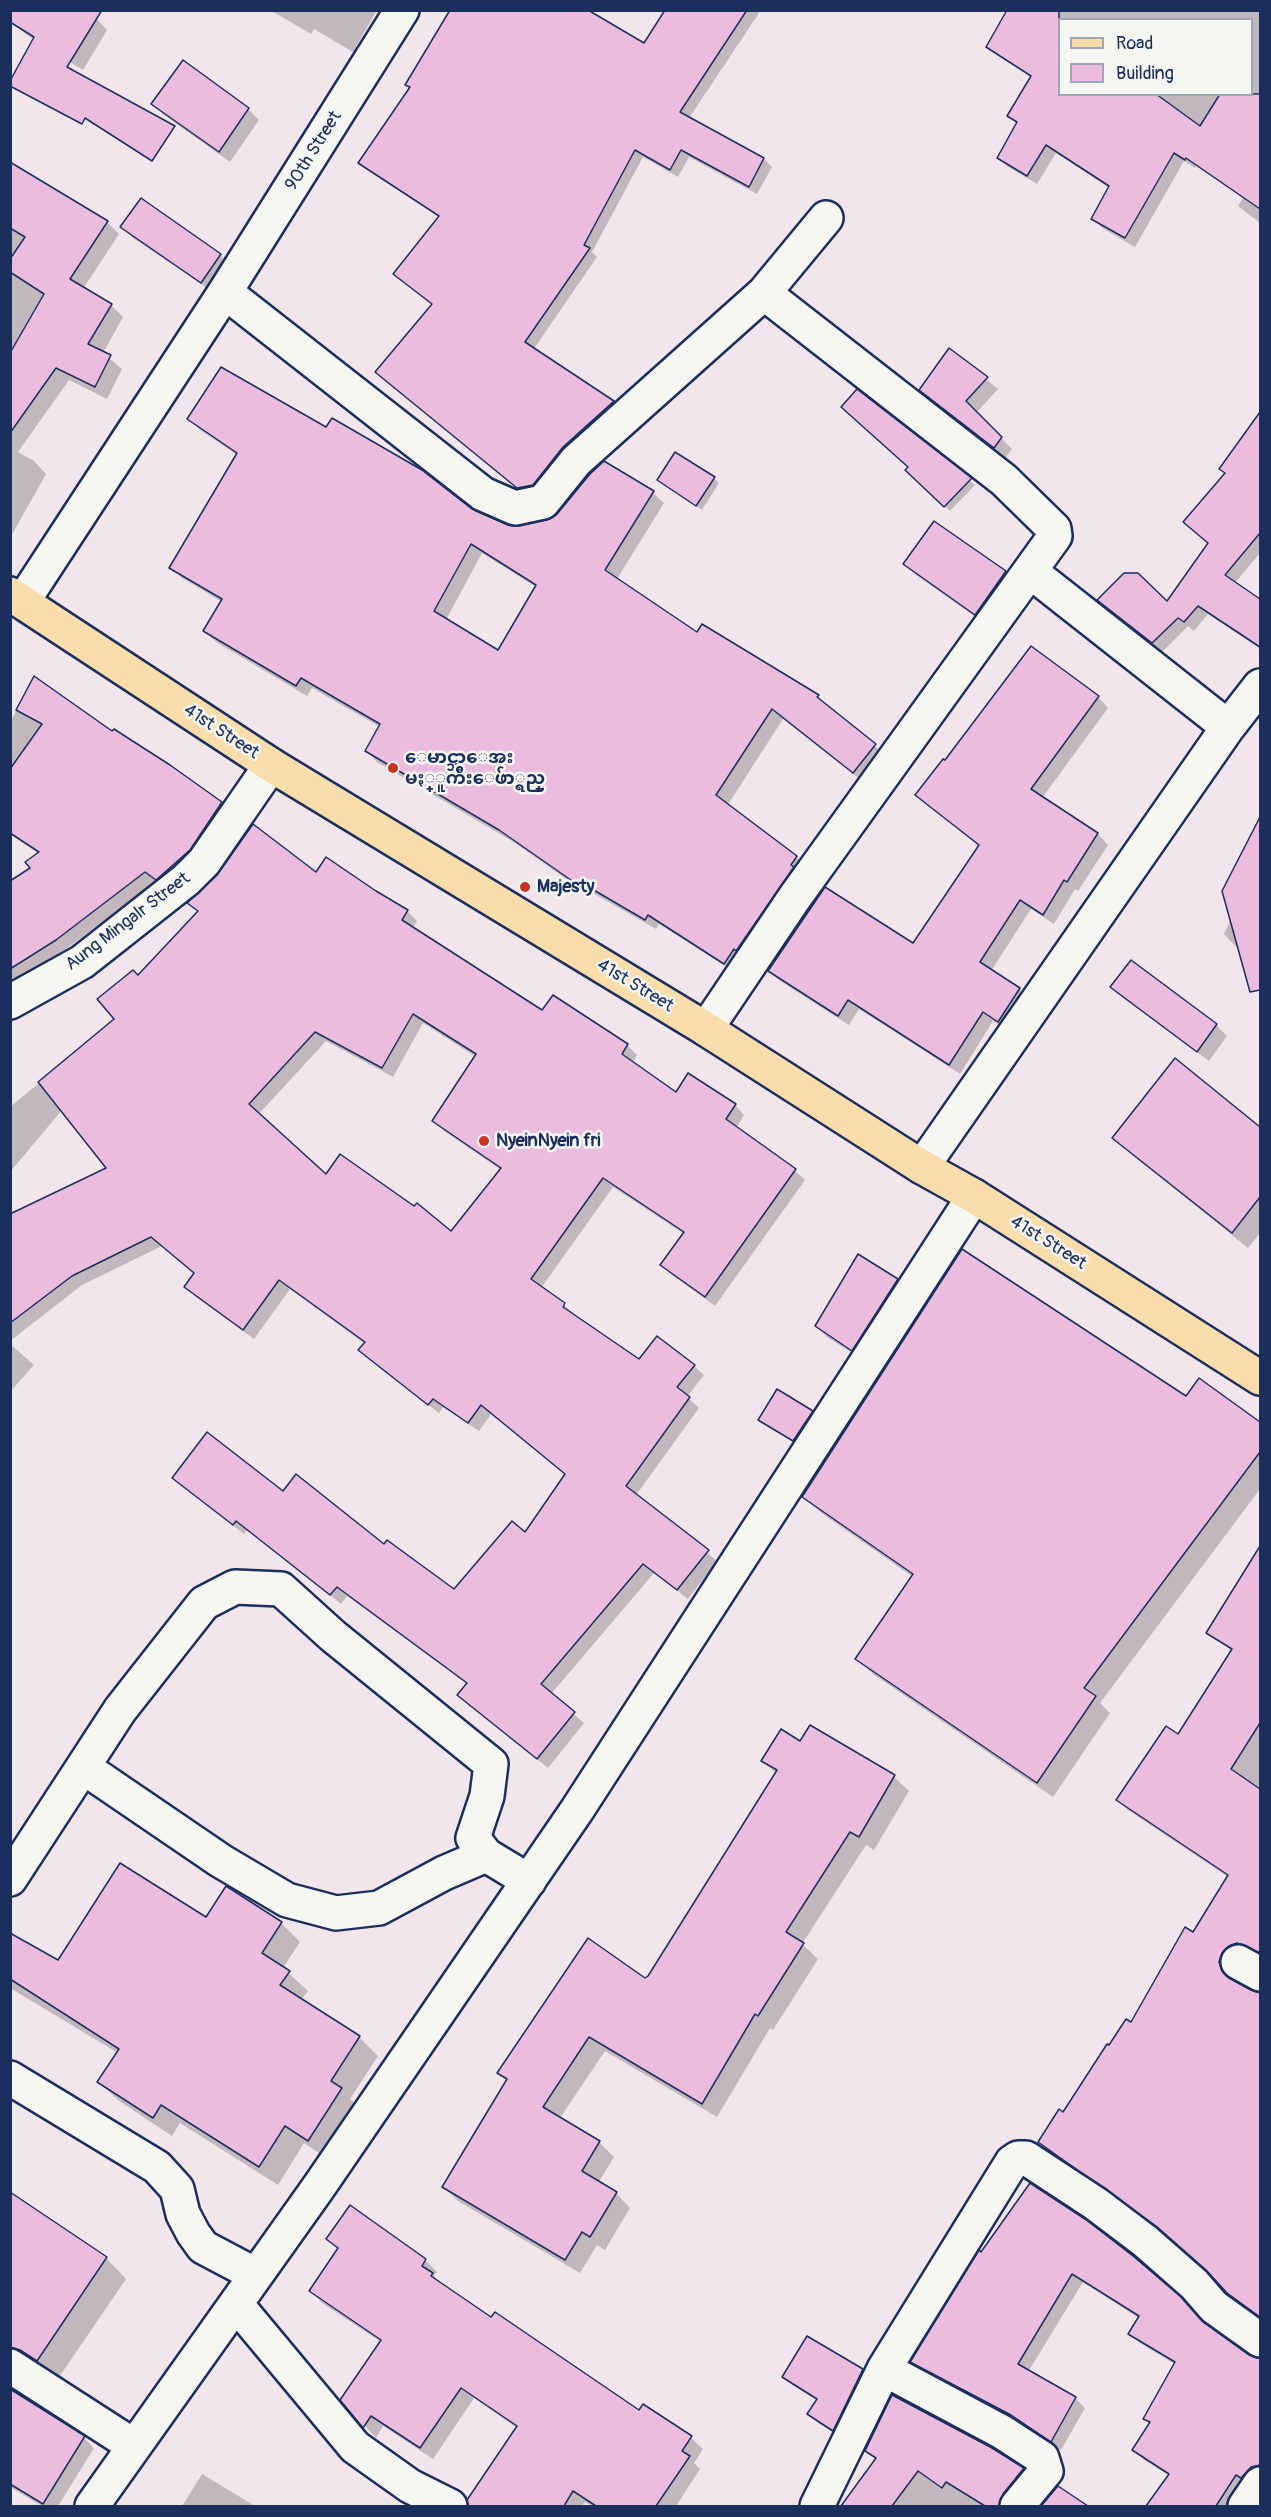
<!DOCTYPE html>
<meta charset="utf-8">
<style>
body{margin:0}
#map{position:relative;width:1271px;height:2517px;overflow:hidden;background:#f3e5ec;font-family:Pangolin,sans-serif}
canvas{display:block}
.frame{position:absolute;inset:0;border:12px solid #1b2f5e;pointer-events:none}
.legend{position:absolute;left:1058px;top:18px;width:195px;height:78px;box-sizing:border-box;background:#f6f6f2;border:2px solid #9ea6b7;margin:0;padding:8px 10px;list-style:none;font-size:18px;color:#1b2f5e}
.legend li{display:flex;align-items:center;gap:12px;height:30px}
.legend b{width:30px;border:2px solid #9ea6b7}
</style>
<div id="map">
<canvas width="1271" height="2517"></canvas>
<div class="frame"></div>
<ul class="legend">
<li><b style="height:8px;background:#faddab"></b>Road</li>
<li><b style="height:16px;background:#ebbcde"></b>Building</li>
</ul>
</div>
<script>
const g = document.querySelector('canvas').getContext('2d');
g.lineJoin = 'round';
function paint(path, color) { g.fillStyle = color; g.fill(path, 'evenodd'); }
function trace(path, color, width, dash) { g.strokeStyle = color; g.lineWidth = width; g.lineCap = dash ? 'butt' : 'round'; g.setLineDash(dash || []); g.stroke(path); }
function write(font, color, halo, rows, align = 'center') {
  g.font = font + ' Pangolin,"Noto Sans Myanmar",sans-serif'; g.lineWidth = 5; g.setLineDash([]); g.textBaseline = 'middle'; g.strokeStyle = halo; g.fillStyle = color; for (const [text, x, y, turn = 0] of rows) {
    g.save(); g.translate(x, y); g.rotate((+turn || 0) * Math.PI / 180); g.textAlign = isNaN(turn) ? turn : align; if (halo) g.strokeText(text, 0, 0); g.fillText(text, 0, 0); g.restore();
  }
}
paint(new Path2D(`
 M270,10H377L353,52L314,29L311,34Z
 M667,10H756L759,13L689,118L764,159L772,167L757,194L689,157L678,177L643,157L592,252L597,257L533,350L613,403L621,411L527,496L386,380L433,305L395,274L440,217L369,171L360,163L411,88L407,84L644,45Z
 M1009,10H1260V223L1238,206L1243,198L1196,166L1195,168L1184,161L1135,247L1102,228L1093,218L1109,188L1056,153L1037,184L1008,167L999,157L1018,125L1009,116L1032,76L997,55L988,46ZM1060,20H1252V94H1060Z
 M97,19L107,30L83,70L24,33L13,22Z
 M184,62L248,109L259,120L230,162L164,115L153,104Z
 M10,164L107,222L119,234L83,289L111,305L123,317L103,353L122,369L107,399L69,380L18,452L34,461L46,474L10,538Z
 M122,227L220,255L231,266L213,292L133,238Z
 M950,350L998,389L976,413L1012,449L1005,458L921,390Z
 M857,391L975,485L950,511L907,470L910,468Z
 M189,419L471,510L508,527L519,528L653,493L664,503L617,579L698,634L703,626L818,696L828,708L886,755L865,783L783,719L727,806L796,857L807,868L736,973L659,924L656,929L591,892L589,895L512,841L377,762L367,751L380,727L312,688L307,696L216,642L205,631L222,602L182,578L171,567L237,455L200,430ZM482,553L536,587L499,652L446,620Z
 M1258,419L1260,421V553L1235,583L1260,600V649L1208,614L1194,631L1188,626L1162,652L1099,600L1167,604L1210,544L1226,474L1221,469Z
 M714,478L719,483L702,510L659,480Z
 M934,523L1006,572L1016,583L987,625L916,575L905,564Z
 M1031,648L1098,697L1108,708L1042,798L1098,834L1108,845L1078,891L1075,889L1054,924L1031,909L991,971L1019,989L1030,999L1009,1031L993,1021L960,1074L859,1009L849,1025L780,981L770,971L914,945L980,846L917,795L945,763Z
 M35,678L112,733L169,766L221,804L231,813L167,889L156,881L66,949L10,985V883L32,869L39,854L10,834V722Z
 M1258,860L1260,861V977L1256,972L1249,953L1237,948L1224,934Z
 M316,874L375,892L407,911L417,921L413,928L542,1012L627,1045L637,1055L632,1063L676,1095L735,1105L744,1115L736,1128L795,1171L805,1180L715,1306L672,1275L662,1265L684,1234L613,1187L541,1288L564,1305L574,1314L573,1316L639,1361L694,1366L704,1375L687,1397L699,1408L636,1495L717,1561L688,1599L654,1573L551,1694L584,1723L548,1768L459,1695L467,1684L347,1596L341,1604L247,1530L244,1534L174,1478L283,1493L385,1546L454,1591L525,1535L566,1475L491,1414L479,1431L443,1407L439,1413L370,1360L360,1350L365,1344L290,1289L254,1339L196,1297L186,1287L196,1274L162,1246L82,1285L10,1341V1216L108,1168L62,1110L10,1172V1107L116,1020L138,977L198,912L189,903ZM423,1023L476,1057L434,1121L444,1131L501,1170L452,1233L326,1176L258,1115L326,1041L393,1077Z
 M1112,987L1216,1025L1227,1036L1209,1061L1123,998Z
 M1175,1060L1260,1129V1233L1248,1248L1130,1153L1114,1137Z
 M897,1280L908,1291L863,1360L827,1337L816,1326Z
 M10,1344L34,1365L10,1392Z
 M1199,1381L1260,1424V1489L1100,1703L1110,1713L1053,1797L873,1674L857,1659L913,1577L820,1512L804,1496L1187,1399Z
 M812,1412L817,1417L799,1445L760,1420Z
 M1250,1567L1260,1573V1924L1257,1922L1239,1955L1231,1962L1222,1984L1260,2006V2318L1238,2302L1213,2275L1168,2235L1050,2151L1040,2142L1064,2114L1110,2047L1132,2024L1193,1934L1228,1877L1128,1810L1118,1800L1178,1736L1232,1651L1208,1633Z
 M811,1727L894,1777L909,1791L874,1850L866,1845L802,1944L818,1959L773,2030L770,2028L717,2117L605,2051L560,2118L599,2142L614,2157L598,2183L616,2193L630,2208L605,2250L597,2245L580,2273L458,2201L444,2187L508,2081L499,2072L645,1980L777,1774L763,1761L800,1743Z
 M207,1919L281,1923L300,1942L283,1968L308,1991L301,2000L359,2037L378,2056L350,2099L360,2108L328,2159L304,2143L278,2185L180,2123L172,2136L118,2100L99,2082L118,2053L10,1988V1935L58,1962Z
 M1031,2185L1205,2325L1248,2357L1260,2360V2478L1238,2506H1148L1170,2476L1144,2460L1134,2450L1150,2424L1145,2418L1176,2365L1140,2343L1130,2334L1140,2319L1083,2282L1028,2372L1075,2398L1085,2408L1061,2450L1022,2425L922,2371L912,2362L982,2254Z
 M10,2193L106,2258L126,2279L57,2380L10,2362Z
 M328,2239L425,2260L437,2272L434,2276L443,2286L639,2412L644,2406L691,2438L703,2449L694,2463L700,2469L676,2506H592L585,2502L582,2506H468L469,2501L517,2428L474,2398L433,2459L383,2426L376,2438L342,2400L381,2342L322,2303L311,2291L338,2250Z
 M862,2370L871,2379L842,2438L818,2423L809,2414L818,2401L792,2385L784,2376Z
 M10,2390L84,2438L94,2448L58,2506H42L10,2487Z
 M992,2449L1023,2470L1032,2479L1011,2506H843L876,2460L867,2451Z
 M202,2474L255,2506H182Z
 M1058,2488L1086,2506H1043Z`), '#0003');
const building = new Path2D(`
 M10,10H102L67,67L175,126L152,161L85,118L82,124L10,86V81L34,37L10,22Z
 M450,10H588L644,43L665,10H747L680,112L764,158L749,187L681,150L670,170L635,150L584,245L590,248L525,342L614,401L563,447L533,485L517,488L375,372L432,304L393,274L439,216L358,163L410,87L405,85Z
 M1007,10H1059V94H1156L1200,126L1220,94H1260V209L1186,158L1185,160L1174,153L1125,238L1091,219L1109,186L1046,145L1027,176L997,158L1017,122L1007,116L1031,76L986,47Z
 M183,60L249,108L219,152L151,104Z
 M10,162L108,221L70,279L112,304L88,344L111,355L95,387L56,368L10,433V353L44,294L10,272V259L25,237L10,228Z
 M141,198L221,254L201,283L120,227Z
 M949,348L988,377L966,401L1002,437L994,448L919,390Z
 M221,367L326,427L332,418L422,470L472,509L508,525L519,526L547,520L557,514L590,474L604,461L654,491L605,570L697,632L702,624L819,695L817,697L876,744L853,773L772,709L716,795L797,856L791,865L794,867L736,951L734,949L724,964L648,915L645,920L580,882L578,885L499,830L365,751L380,724L301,678L296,686L203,631L222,599L169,568L237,453L187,419ZM471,544L536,585L498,650L434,611Z
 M857,389L972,478L944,507L905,470L908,467L841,407Z
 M1260,412V533L1225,575L1260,599V647L1198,606L1184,622L1178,618L1152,643L1097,600L1124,573H1138L1167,601L1208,543L1183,522L1225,473L1219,469Z
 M675,452L715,477L696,506L657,480Z
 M934,521L1006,571L975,615L903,564Z
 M1031,646L1099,696L1031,789L1098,833L1067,882L1064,880L1043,915L1020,900L980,962L1020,988L998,1022L983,1012L949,1065L848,1000L838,1016L768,971L825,887L913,943L979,845L915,795L943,759L945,760Z
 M34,676L112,731L114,729L170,765L222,802L190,850L156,880L145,872L56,940L10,969V881L30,868L25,862L39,852L10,833V769L42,724L16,710Z
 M1260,817V990L1250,992L1222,891Z
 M253,824L316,872L326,857L376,891L408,910L402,920L542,1010L553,995L628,1044L622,1054L676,1092L688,1073L736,1104L726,1119L796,1169L705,1297L660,1265L684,1232L603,1178L531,1279L565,1303L563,1307L639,1359L657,1336L695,1365L677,1387L690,1397L626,1486L709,1550L677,1590L643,1564L541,1684L575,1712L537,1759L457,1695L467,1683L337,1587L330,1595L236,1521L233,1525L172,1478L207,1432L283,1491L296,1474L384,1544L387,1540L454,1589L512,1521L525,1532L565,1474L481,1405L468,1423L433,1399L428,1405L358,1350L365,1342L279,1280L243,1330L184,1287L194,1273L151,1237L72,1276L10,1323V1214L106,1168L38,1082L114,1019L97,999L133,970L138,975L198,911L187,903L217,875ZM413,1014L476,1054L432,1121L501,1168L451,1231L417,1203L414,1206L340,1154L326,1174L249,1104L315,1032L382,1068Z
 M1131,960L1217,1024L1197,1052L1110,987Z
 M1175,1058L1260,1127V1197L1232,1233L1112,1138Z
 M962,1249L1186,1396L1199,1378L1260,1422V1452L1084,1688L1096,1696L1037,1783L855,1659L913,1574L802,1497Z
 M858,1254L898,1279L852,1351L815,1326Z
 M777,1389L813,1411L793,1441L758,1420Z
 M1260,1546V1723L1231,1769L1260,1789V1953L1237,1943L1229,1946L1222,1953L1219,1962L1222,1971L1229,1978L1251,1990L1260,1993V2317L1227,2293L1206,2270L1156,2226L1038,2142L1059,2109L1063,2112L1107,2044L1109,2045L1126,2019L1131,2022L1185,1927L1193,1932L1228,1875L1116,1800L1166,1726L1178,1734L1232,1649L1206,1633Z
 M810,1725L895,1775L859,1837L850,1832L786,1932L804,1943L758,2016L755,2014L702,2104L589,2037L543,2107L600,2141L582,2171L617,2192L590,2237L582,2232L565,2260L442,2187L507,2079L497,2073L588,1938L645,1978L648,1976L777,1770L761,1761L781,1729L800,1741Z
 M120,1863L206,1917L226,1886L282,1922L262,1953L290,1971L280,1985L360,2036L331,2081L342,2088L308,2141L285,2126L259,2167L161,2105L153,2118L97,2082L119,2049L10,1979V1933L58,1960Z
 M1030,2183L1085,2219L1133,2256L1181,2297L1203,2322L1249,2355L1260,2358V2465L1251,2467L1241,2478L1236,2475L1216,2506H1146L1169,2474L1132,2450L1150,2422L1143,2419L1175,2362L1128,2334L1139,2316L1072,2274L1018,2364L1076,2397L1051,2442L1011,2415L910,2362L979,2250L981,2252Z
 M10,2192L107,2257L37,2361L20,2350L10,2347Z
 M350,2205L426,2259L422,2266L433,2273L431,2276L491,2317L495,2312L639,2410L643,2404L692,2436L682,2451L690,2456L656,2506H596L573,2491L564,2506H468L467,2500L517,2426L461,2388L420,2448L371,2416L363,2428L340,2400L381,2340L309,2291L338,2248L326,2239Z
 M807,2336L863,2369L833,2431L807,2414L817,2399L782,2377Z
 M10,2389L85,2436L43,2504L10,2484Z
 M892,2395L992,2448L1024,2468L1003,2494L999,2506H985L946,2482L942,2488L918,2471L892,2506H841L876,2458L865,2451Z
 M1058,2486L1088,2506H1041Z`);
paint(building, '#ebbcde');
trace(building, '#1b2f5e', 1.5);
const minor = new Path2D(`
 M225,292L483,494L515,508L543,502L576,461L764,293L826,218
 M1031,572L1228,727
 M23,601L225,292L402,10
 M10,1002L82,962L186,880L204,862L271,765
 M706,1029L795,897L1055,536L1054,529L1004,480L764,293
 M922,1167L1228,727L1260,686
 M83,1767L221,1861L287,1900L336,1913L379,1908L444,1873L486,1855
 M10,1879L120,1710L204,1603L235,1587L281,1589L333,1636L491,1764L487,1796L473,1838L486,1855L529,1881
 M1238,1962L1260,1974
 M10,2078L157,2167L177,2189L183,2214L193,2233L203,2247L256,2275
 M236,2304L355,2447L410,2486L450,2506
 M10,2366L134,2446
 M884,2369L1002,2432L1042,2458L1046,2471L1017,2506
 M92,2506L318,2188L577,1810L974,1196
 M817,2506L884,2369L1012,2162L1018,2158H1026L1096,2204L1145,2241L1194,2284L1214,2307L1260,2340
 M1245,2506L1260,2484`);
const major = new Path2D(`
 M10,594L271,765L706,1029L922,1167L974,1196L1260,1378`);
trace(minor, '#1b2f5e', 38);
trace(major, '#1b2f5e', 38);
trace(minor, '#f6f6f2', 33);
trace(major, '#faddab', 33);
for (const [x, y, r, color] of [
 [393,768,6,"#c8321e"],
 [525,887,6,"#c8321e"],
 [484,1141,6,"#c8321e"]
]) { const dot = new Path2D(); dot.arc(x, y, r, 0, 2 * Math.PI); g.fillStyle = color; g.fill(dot); trace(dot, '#f6f6f2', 2); }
write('18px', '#1b2f5e', '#f6f6f2', [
 ["90th Street",314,151,-58],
 ["41st Street",221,732,33],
 ["Aung Mingalr Street",128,922,-37],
 ["41st Street",635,986,31],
 ["41st Street",1048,1243,32]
]);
write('bold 18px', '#1b2f5e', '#f6f6f2', [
 ["ေမာင္သာေအး",405,758],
 ["မႏ္ူက်ီးေဖ်ာ္ရည္",405,779],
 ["Majesty",537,887],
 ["NyeinNyein fri",496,1141]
], 'left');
</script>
